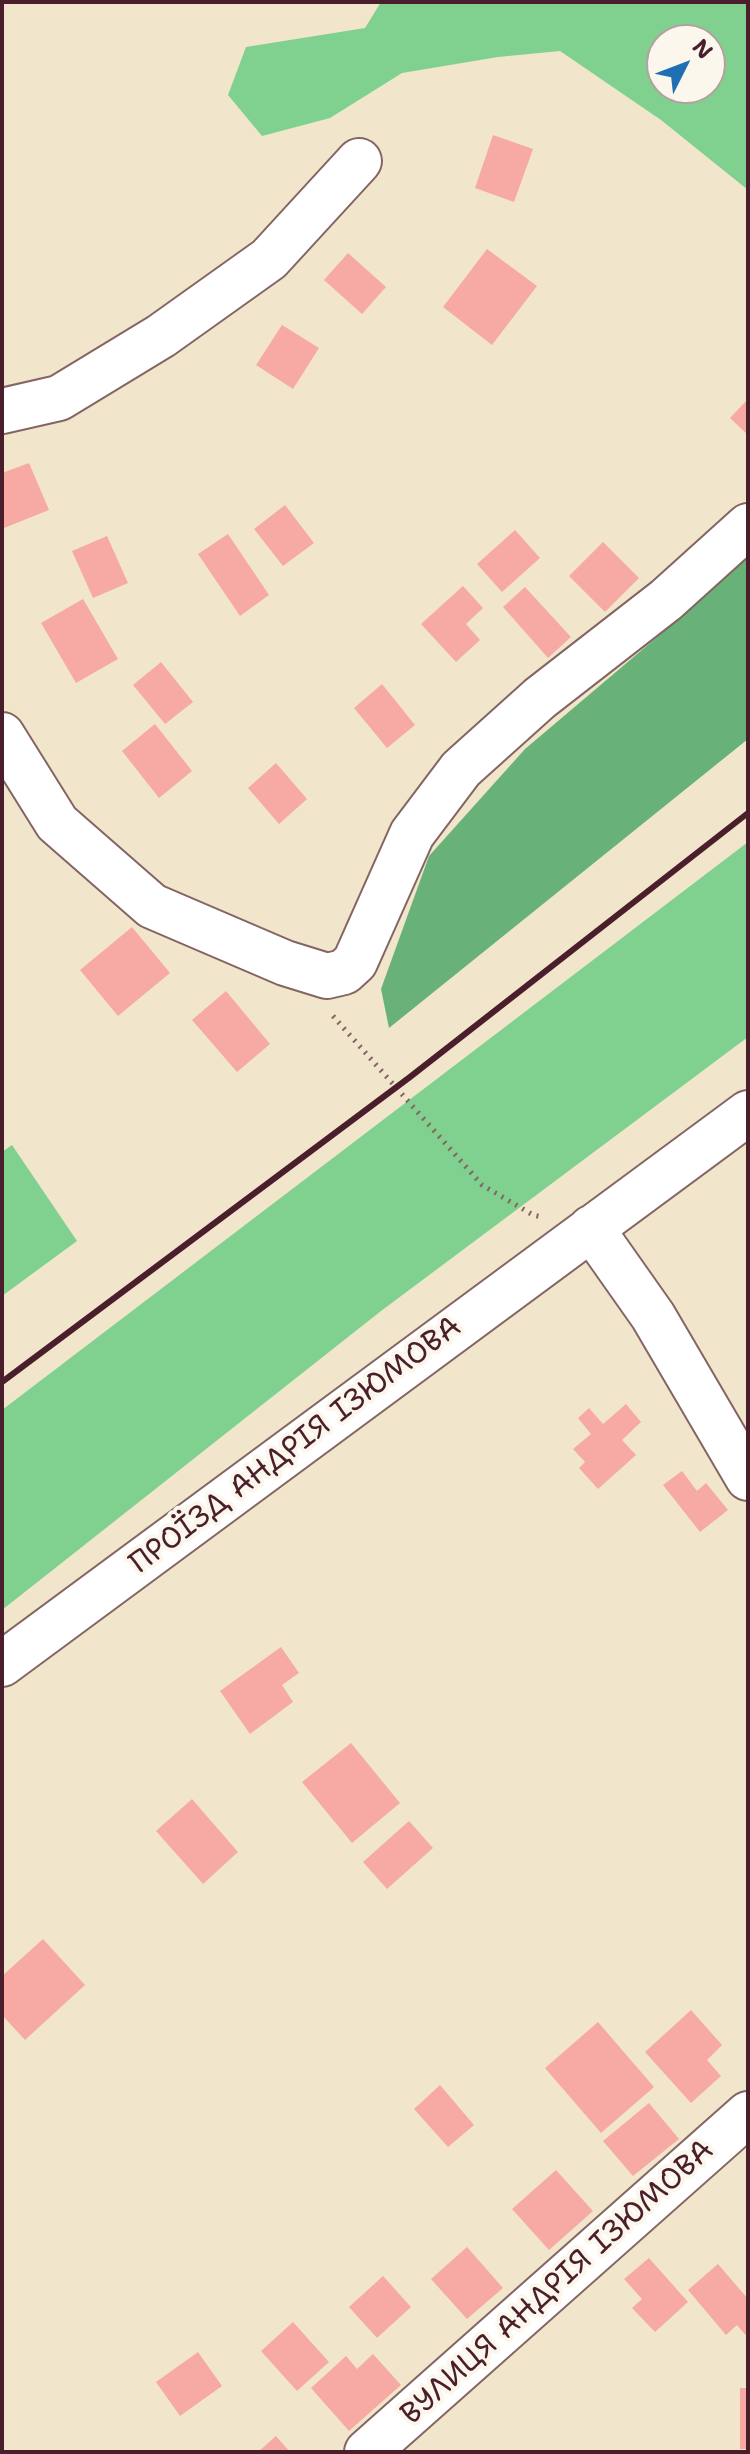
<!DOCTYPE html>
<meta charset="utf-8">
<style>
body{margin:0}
#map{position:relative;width:750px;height:2454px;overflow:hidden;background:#f1e6cb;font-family:"Shantell Sans",sans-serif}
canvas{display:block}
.frame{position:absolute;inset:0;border:4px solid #4a1f2b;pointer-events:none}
.north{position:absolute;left:646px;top:24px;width:80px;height:80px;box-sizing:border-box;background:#fbf7ec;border:2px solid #b4a19f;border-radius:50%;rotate:48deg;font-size:22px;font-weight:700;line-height:32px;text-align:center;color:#4a1f2b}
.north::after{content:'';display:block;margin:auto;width:28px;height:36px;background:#1f6fb2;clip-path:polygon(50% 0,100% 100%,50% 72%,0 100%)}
</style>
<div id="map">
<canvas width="750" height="2454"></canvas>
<div class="frame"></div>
<div class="north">N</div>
</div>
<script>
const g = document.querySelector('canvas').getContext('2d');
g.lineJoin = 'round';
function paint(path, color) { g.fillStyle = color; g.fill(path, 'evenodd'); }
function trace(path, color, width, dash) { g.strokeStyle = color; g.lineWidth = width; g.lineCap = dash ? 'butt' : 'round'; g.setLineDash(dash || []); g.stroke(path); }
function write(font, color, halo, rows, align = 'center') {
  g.font = font + ' "Shantell Sans",sans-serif'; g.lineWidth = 8; g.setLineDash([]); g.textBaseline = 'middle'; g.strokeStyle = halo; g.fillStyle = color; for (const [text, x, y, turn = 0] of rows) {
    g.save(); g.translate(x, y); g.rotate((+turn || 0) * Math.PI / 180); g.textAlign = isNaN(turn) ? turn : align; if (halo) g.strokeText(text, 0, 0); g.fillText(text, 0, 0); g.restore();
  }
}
paint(new Path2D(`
 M381,2H748V190L661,120L560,51L498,57L402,73L330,118L262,136L228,95L246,47L365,28ZM662,40H710V88H662Z
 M748,842V1037L381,1311L2,1610V1410Z
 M12,1145L77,1241L2,1296V1152Z`), '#80d090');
paint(new Path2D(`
 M748,554V739L389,1028L381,989L429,856L525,749L682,616Z`), '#68b27a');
paint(new Path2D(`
 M493,135L533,149L514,202L475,188Z
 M487,249L537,286L492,345L443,307Z
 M348,253L386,287L362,314L324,280Z
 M282,325L319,348L293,389L256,365Z
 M748,399V435L730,418Z
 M29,463L49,510L4,528L2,473Z
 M285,505L314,543L283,566L254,529Z
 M515,530L540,558L502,592L477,564Z
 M228,534L269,595L240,616L198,554Z
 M107,536L128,583L93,598L72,551Z
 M603,542L639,578L605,612L569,576Z
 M463,586L483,608L466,624L480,640L456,662L421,624Z
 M525,587L571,637L548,658L503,607Z
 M83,599L118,659L76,683L41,623Z
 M161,662L193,702L165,724L133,685Z
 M382,684L415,725L387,748L354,708Z
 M155,724L192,771L159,798L122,751Z
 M276,763L307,799L279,824L248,788Z
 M132,927L170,973L118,1016L80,970Z
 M226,991L270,1044L237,1072L192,1020Z
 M626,1404L641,1422L622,1440L636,1455L598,1489L579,1468L585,1462L573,1449L591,1434L578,1418L589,1408L603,1424Z
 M682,1471L697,1491L706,1483L728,1510L700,1532L663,1485Z
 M281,1647L299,1673L282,1685L293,1702L250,1734L220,1691Z
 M351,1743L400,1803L352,1843L302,1782Z
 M192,1799L238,1852L203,1884L156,1831Z
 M409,1821L433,1848L387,1889L363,1862Z
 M43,1939L85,1985L25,2040L2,2015V1976Z
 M691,2010L722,2045L707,2060L721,2076L691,2103L645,2052Z
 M598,2022L654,2087L601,2133L545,2068Z
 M440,2085L474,2125L448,2147L414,2109Z
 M649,2103L679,2139L633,2176L603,2141Z
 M556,2170L593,2211L549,2250L512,2209Z
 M467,2247L503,2288L467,2319L431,2279Z
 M649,2258L688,2302L655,2332L632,2308L642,2299L624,2279Z
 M718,2264L748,2299V2338L737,2325L726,2335L688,2290Z
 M383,2276L411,2307L377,2338L349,2307Z
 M293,2322L329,2362L297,2391L261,2351Z
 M198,2352L222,2386L180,2416L156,2382Z
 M373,2354L401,2385L349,2431L311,2388L346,2356L357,2369Z
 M740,2388H748V2449H740Z
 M276,2436L290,2452H258Z`), '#f6aaa3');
const minor = new Path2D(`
 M2,411L59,398L161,336L269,259L359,161
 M2,735L57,823L152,906L285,963L327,976L344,972L355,962L412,834L461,769L540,698L666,600L748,526
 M591,1228L653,1316L748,1478
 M2,1664L748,1113
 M367,2452L748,2114`);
trace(minor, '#846563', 48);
trace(new Path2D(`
 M333,1016L482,1185L533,1215L542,1217`), '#846563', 5, [2, 6]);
trace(minor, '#fff', 44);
trace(new Path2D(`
 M2,1382L410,1077L748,813`), '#4a1f2b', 6);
write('30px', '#4a1f2b', '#fbf7ec', [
 ["ПРОЇЗД АНДРІЯ ІЗЮМОВА",296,1446,-37],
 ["ВУЛИЦЯ АНДРІЯ ІЗЮМОВА",558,2283,-42]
]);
</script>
